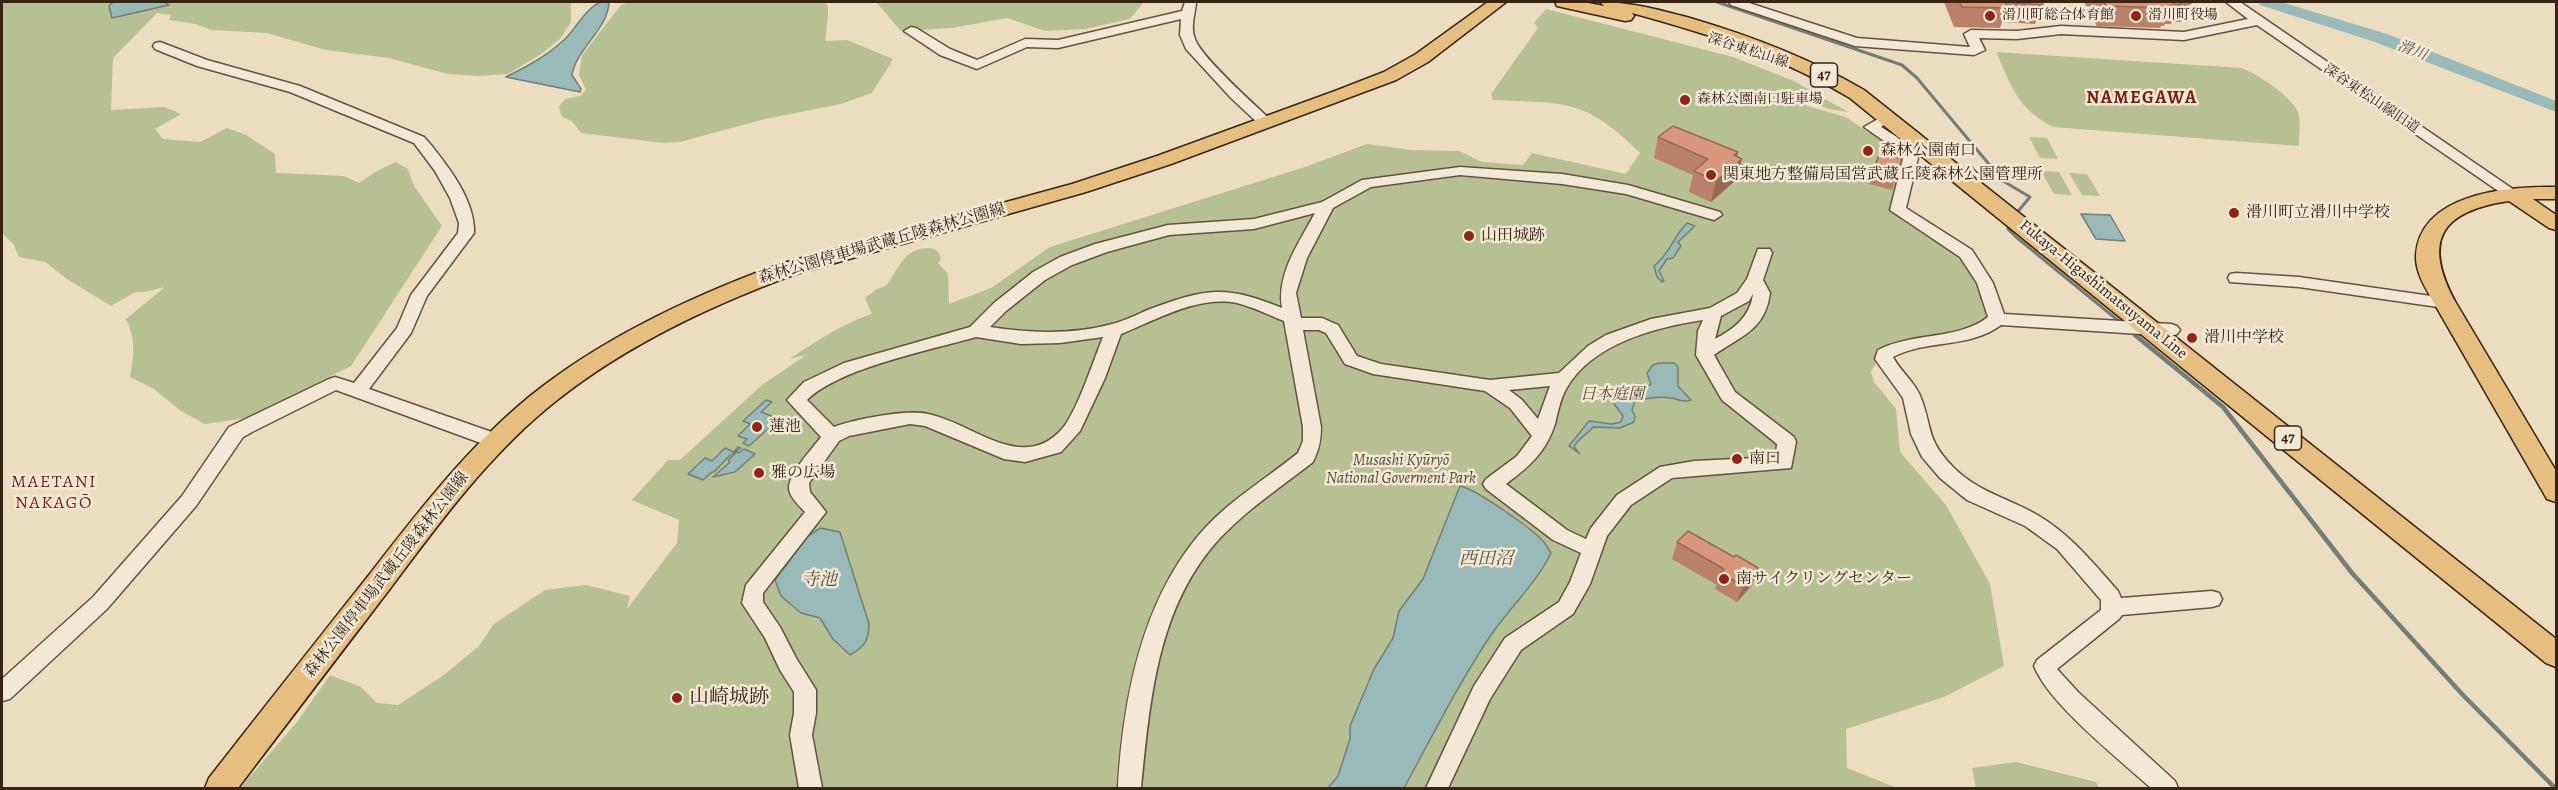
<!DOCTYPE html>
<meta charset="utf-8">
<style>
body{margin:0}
#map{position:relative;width:2558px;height:790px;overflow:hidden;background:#ecdcc0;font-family:Alegreya,serif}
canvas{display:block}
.frame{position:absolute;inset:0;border:3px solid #392314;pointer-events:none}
</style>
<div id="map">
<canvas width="2558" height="790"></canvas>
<div class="frame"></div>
</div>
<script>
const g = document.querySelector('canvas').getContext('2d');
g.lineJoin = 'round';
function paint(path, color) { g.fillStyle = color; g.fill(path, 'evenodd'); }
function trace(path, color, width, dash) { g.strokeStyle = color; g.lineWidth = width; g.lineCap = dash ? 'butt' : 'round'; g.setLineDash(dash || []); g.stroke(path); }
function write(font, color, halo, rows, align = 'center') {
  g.font = font + ' Alegreya,"Noto Serif JP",serif'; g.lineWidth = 5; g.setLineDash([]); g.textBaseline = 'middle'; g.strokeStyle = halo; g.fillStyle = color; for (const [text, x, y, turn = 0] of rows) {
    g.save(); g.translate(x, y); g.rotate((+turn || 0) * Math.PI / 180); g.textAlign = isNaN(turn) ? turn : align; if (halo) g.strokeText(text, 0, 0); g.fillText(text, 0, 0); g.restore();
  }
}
paint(new Path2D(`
 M2,2H571V22L560,39L541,54L508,74L479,76L448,74L389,58L326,50L267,33L211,30L196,24L169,20L171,15L157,13L113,58L111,110L164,107L181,114L155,129L163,139L200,142L227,128L246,135L275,154L276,173L344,176L359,183L377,171L396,162L408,169L414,186L442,226L351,366L247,418L205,424L181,411L154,389L130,377C134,355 136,339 126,319L165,287L145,292H135L111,306L67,279L45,262L19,257L14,245L2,233Z
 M628,2H826C831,12 825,29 826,41L847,40L893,59L872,93L841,104L765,119L680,142L663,143L581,133L572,121L562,117L559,107L565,99L580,96L586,90L579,75L582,55L621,5Z
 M876,2H1144L1130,19L1085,29L1045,31L1007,18L952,28L901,31Z
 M1546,9L1733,57L1794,81L1848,112L1829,109L1775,87L1807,106L1846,117L1869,133L1875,132L1905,155L1891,209L1960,252L1975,274L1992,316L1966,331L1917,338L1884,348L1871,372L1874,382L1896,409L1900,452L1946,505L1990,584L2004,666L1944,697L1846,729L1847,768L1897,788H240L297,722L330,675L361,687L377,703L398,705L444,675L479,646L494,624L545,590L586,585L630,596L627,609L677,543L679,520L632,500L668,460H680L762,385L806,355L789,359C818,341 839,325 872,314L865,298L877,289L886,286C898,270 903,249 927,248C935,248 939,251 941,259L938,263L948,274L949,304L991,288L1050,247L1305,167L1367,144L1412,150L1459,151L1482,162L1523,165L1532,153L1626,174L1640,153C1586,99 1566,103 1493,100L1491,94L1538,28L1534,23Z
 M1996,52L2241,68C2256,73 2291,96 2298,112C2301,121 2299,136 2299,146L2053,127C2017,108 2012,87 1996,52Z
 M2029,137L2047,138L2058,159L2040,158Z
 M2041,171L2059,172L2072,195L2054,194Z
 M2069,173L2087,174L2100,196L2082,195Z
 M2016,762L2096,782L2099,788H1976L1972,768Z`), '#b7c092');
const water = new Path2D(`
 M113,2H164L169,5L112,18L109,6Z
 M601,2H609C608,30 577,47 572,75L581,89L580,92L506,77C528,66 547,56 565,39C576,28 587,7 601,2Z
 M2081,214L2110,215L2125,241L2096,239Z
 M1687,223L1695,226L1678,242L1681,246L1673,258L1667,259L1659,271L1664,281L1662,282L1657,277L1654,266C1669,255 1673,237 1687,223Z
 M1659,363H1674L1678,367V386L1691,400C1683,403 1679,399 1671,398C1660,396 1647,398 1635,401L1632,410L1635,416L1634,422L1620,428L1593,427C1588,434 1577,439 1574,447L1580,454L1569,446L1589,421L1612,424L1621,422L1623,416L1612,401L1615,396L1643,391L1651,384L1647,373L1653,365Z
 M766,400L772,402L761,412L777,418V421L749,446L743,443L747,439L738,436L750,424L743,421Z
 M738,447L741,448L729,456L714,472H712L703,480L688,474L705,458L712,461L725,448L734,452Z
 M744,449L755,454L735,472L713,477L730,462L728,460L737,452L739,453Z
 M1460,486C1476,489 1531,528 1543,541C1546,544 1548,549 1551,553C1536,584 1510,607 1491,635C1458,684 1432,737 1404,788H1328L1338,776L1350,739V726L1374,669L1393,638L1399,611L1423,579Z
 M820,528L840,532L869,624C869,641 864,647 850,655L833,639L820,618L801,613L781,596L775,580L807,537Z`);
paint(water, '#9abab9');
trace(water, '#737e77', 1.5);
trace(new Path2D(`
 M1717,2L1902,65L1917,78L2003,181L2030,197L2015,215
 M2009,224L2008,229L2016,237L2120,322
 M2130,331L2136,336`), '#737e77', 3);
trace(new Path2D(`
 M2135,335L2223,407L2352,573L2462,694L2555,788`), '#737e77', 4.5);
paint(new Path2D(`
 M2258,2H2281L2387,34L2556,101V112L2375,42L2260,5Z`), '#9abab9');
const minor = new Path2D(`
 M1185,2L1196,3C1195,15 1190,27 1195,39C1201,57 1255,105 1271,120L1273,123L1271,126H1261L1231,98L1186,49L1180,35L1181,19L1058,48L1027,47L977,69L940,55L904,31L911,27L916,28L950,49L977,60L1025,39L1058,40L1182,11Z
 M1729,2H1746L1857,38L1970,47L1964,34L1971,30L2017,31L2061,26L2184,32L2248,19L2226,2H2240L2520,194L2517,197H2507L2257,25L2184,40L2061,34L2017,39L1979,38L1985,50L1974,55L1855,46L1731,5Z
 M160,42L207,60L300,86L424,137L431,145C450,169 475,201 474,233L427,296L411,333L369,389L503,436L505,441L503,446L496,448L489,446L336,390L254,431L243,437L196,506L107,609L10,699L2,701V679L93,597L182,496L229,427L329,379L335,377L354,383L397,328L411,295L458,233L459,223L450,198L435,171L414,143L290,92L197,66L155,49L153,46L155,43Z
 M1885,115L1892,119L1881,127L1897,137L1918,158L1906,208L1972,250L1993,283L2004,314L2171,324L2177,326L2180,330L2177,334L2171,336L2001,325C1969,349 1927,339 1893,357C1900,371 1916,383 1921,398C1933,430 1926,439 1953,467C1979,493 2009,498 2039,516C2071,535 2094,564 2118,591L2121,598L2212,591L2219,593L2222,599L2219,605L2212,607L2122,615L2119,619L2057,669L2078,692L2175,781L2178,788H2151C2119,759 2049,704 2034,666L2037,660L2101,610V600L2057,549L2025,526L1967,500L1940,478L1922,457L1911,434L1903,398L1875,359L1878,350C1913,332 1959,340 1988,317L1977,283L1960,257L1890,210L1903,159L1887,143L1864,127Z
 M1460,167L1562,174L1628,185L1720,212L1722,215L1714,220L1626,194L1562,184L1460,175L1371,187L1333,208L1307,258L1296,293L1301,318H1322L1338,325L1357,356L1381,364L1490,380L1559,373L1588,346L1606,335L1651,319L1710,308L1737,293L1747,279L1758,249H1770L1772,253L1763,280L1770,293C1765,331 1740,336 1714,355L1735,392L1794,437L1796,442L1791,468L1672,478L1631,505L1607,536L1590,584L1573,614L1521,650L1490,699L1448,788H1426L1474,686L1505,638L1559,602L1570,582L1581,553L1553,540L1486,489L1483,484L1486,479L1517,456L1532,436L1510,408L1485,391L1373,374L1345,364L1326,333L1319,330H1303L1321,427C1321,440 1319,450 1313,462C1282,486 1249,508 1221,537C1157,605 1150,700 1141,788H1118C1123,698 1142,597 1205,528C1232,499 1267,478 1298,453L1303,441V427L1284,321C1269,315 1253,307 1237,303C1198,295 1156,320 1121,334L1105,378L1080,431L1061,452L1025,462L1004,459L925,426L910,424L849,436L839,441L809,483L810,492L826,512L763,593V602L780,627L796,658L816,690V713L812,735L822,788H799L790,735L794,713V692L780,670L765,638L742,603L746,585L805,512C799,506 790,497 789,489C788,474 813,448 821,437L787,400L804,382L844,363L970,327L994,303L1033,272L1060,257L1095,244L1168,225L1254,219L1322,202L1362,180ZM1315,213C1300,241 1276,274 1282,308C1226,285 1207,288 1150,309C1138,314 1125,321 1112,324C1073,335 1029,333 990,327L1006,311L1045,280L1072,265L1107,252L1169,235L1254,229ZM1753,294C1750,317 1734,329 1715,339L1721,316L1749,301ZM1703,320L1698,331L1696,355L1722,400L1777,444L1776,457L1694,461L1660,467L1617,495L1591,528L1586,539L1567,530L1506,484C1529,467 1546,452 1555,424C1558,412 1560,400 1566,389C1591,344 1656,327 1703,320ZM976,337L1021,344L1060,343L1103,337C1094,359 1077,412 1062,429C1022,474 973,423 928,414C908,409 854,419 834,427L807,400C839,368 931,350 976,337ZM1550,386L1538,419L1522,400L1509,390Z
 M2236,273L2299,277L2445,298L2451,299L2453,303L2451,307L2445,308L2299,287L2230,282L2228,278L2230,274Z`);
const major = new Path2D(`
 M1488,2H1506L1428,62L1396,80L1171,164L1086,192L796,274C708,306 618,349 546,409C484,461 437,526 389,590C338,656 288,722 238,788H205L209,778C262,710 315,643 369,575C418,512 467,448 529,397C602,338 692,296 780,264L1072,184L1157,156L1335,91L1384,72L1416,54Z
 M1555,2H1583L1604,6L1600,2C1631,2 1660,10 1690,18C1751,36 1809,58 1864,90L2556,639V667L2546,663L1850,98C1782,57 1709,34 1632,13L1634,16L1631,20L1625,21L1557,6Z
 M2556,187V199H2533L2556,215V230L2549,228L2509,201C2440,211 2422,241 2456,303L2556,471V502L2547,499L2434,303C2426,289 2415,272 2416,255C2420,193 2509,186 2556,187Z`);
trace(minor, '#66513f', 3);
trace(major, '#392314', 3);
paint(minor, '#f3e8d6');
paint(major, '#e6be80');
paint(new Path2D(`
 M1944,2H2042L2043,5L2035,24L2002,22L2000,28L1954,27Z
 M2084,2H2190L2191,3L2181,22H2172L2171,24H2165L2164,26H2161L2160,28L2097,26Z
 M1658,137L1738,152L1737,157L1742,159L1736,180L1711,202L1689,192L1693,175L1654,158Z
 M1880,153L1896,179L1892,190L1869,184Z
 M1677,542L1734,557L1758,568L1752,585L1737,602L1715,589L1717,585L1672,559Z`), '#ba8169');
paint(new Path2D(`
 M1738,152L1735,165L1742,159L1736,180L1711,202L1716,181L1734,155Z
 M1758,568L1752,585L1737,602L1743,586Z`), '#976955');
const building = new Path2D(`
 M1959,2H2042L2043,5L2005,2L2008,8L1962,7Z
 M2104,2H2190L2191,3L2179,2L2181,5L2172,4L2174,6H2168L2169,8L2106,6Z
 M1673,126L1738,152L1734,155L1742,159L1716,181L1694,171L1708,159L1658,137Z
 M1880,153L1902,159L1896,179L1872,173Z
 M1688,531L1734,557L1736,555L1758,568L1743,586L1721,573L1724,569L1677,542Z`);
paint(building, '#d8967a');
trace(building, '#976955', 1.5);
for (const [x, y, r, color] of [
 [1990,16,6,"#8f2418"],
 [2136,16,6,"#8f2418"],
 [1685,100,6,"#8f2418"],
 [1868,151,6,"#8f2418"],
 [1711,175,6,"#8f2418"],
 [2234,213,6,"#8f2418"],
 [1469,236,6,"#8f2418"],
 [2192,338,6,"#8f2418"],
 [757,427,6,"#8f2418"],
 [1737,459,6,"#8f2418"],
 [759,473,6,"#8f2418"],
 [1724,579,6,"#8f2418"],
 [677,698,6,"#8f2418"]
]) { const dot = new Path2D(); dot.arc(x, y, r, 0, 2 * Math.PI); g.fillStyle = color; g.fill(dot); trace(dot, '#f3e8d6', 2); }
write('14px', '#392314', '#f3e8d6', [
 ["滑川町総合体育館",2002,16],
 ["滑川町役場",2148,16],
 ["森林公園南口駐車場",1697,100]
], 'left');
write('14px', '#392314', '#f3e8d6', [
 ["深谷東松山線",1748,51,18],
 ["深谷東松山線旧道",2371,99,34]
]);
write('italic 15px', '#565046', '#f3e8d6', [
 ["滑川",2412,51,21]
]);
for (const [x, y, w] of [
 [1824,75,27],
 [2288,438,27]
]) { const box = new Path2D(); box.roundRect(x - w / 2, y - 12, w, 24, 4.5); g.fillStyle = '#f3e8d6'; g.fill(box); trace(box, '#392314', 1.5); }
write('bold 15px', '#392314', null, [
 ["47",1824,75],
 ["47",2288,438]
]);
write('16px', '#392314', '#f3e8d6', [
 ["森林公園南口",1880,151],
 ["関東地方整備局国営武蔵丘陵森林公園管理所",1723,175],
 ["滑川町立滑川中学校",2246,213],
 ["山田城跡",1481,236],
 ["滑川中学校",2204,338],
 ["蓮池",769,427],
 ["南口",1749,459],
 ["雅の広場",771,473],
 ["南サイクリングセンター",1736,579]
], 'left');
write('16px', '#392314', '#f3e8d6', [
 ["森林公園停車場武蔵丘陵森林公園線",882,244,-16],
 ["Fukaya-Higashimatsuyama Line",2103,290,39],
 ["森林公園停車場武蔵丘陵森林公園線",387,575,-52]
]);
write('italic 16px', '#584a34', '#f3e8d6', [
 ["日本庭園",1612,395],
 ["Musashi Kyūryō",1401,461],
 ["National Goverment Park",1401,479]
]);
g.letterSpacing = '1.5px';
write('bold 18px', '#7a1f14', '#f3e8d6', [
 ["NAMEGAWA",2142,99]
]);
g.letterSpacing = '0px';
g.letterSpacing = '1.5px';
write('18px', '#7a1f14', '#f3e8d6', [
 ["MAETANI",54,483],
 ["NAKAGŌ",54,504]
]);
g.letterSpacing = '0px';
write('italic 18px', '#565046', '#f3e8d6', [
 ["西田沼",1486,560],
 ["寺池",819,581]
]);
write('20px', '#392314', '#f3e8d6', [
 ["山崎城跡",689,698]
], 'left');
</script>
